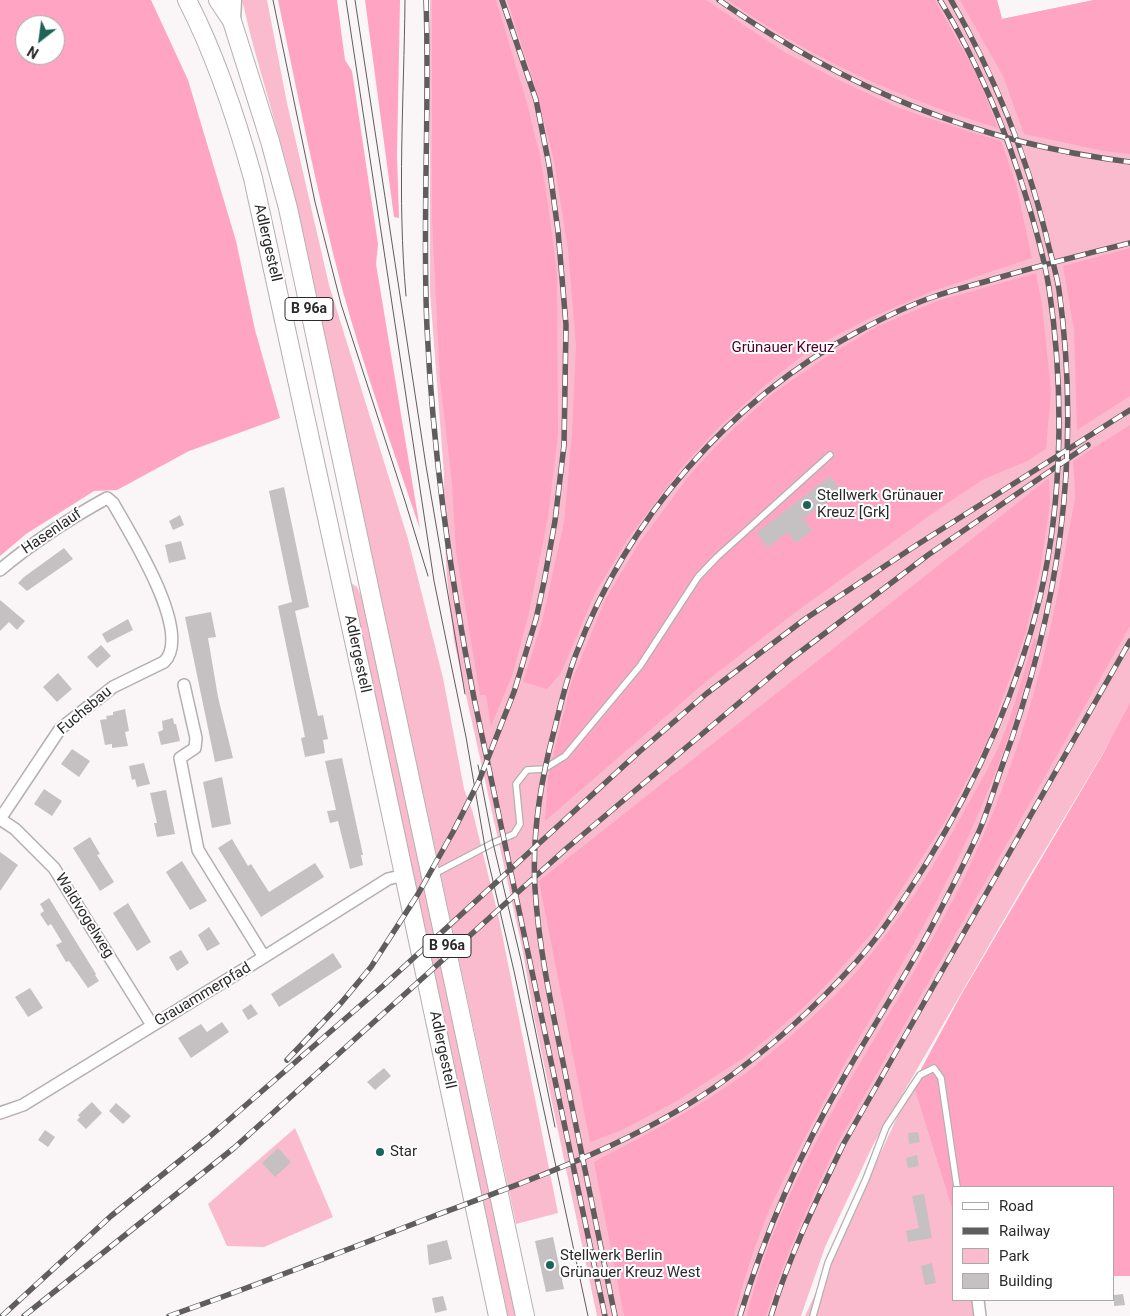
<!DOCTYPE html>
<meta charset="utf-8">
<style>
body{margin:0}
#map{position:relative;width:1130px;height:1316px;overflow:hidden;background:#faf5f7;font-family:Roboto,sans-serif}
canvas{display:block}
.legend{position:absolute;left:952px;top:1186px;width:162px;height:115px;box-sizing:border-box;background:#fff;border:1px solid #aaa;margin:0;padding:6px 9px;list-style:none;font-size:15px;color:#2b2a2a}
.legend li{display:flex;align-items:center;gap:10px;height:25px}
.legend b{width:25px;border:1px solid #aaa}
.north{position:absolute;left:15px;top:15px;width:50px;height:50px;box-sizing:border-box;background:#fff;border:1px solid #aaa;border-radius:50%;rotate:210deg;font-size:14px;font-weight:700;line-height:20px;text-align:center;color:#2b2a2a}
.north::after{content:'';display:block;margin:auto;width:18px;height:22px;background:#1d6357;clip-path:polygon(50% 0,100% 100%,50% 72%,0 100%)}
</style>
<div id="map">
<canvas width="1130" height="1316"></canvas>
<ul class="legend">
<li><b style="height:6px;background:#fff"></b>Road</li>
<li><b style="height:6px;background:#5f5d5e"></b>Railway</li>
<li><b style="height:14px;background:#fbbbcf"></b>Park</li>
<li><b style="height:14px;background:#c5c0c1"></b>Building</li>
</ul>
<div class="north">N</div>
</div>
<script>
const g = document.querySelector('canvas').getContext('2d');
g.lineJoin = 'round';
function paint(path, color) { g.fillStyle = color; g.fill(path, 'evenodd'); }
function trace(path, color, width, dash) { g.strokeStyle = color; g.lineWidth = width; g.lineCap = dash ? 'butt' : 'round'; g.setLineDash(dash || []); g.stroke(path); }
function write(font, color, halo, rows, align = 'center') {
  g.font = font + ' Roboto,sans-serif'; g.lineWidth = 4; g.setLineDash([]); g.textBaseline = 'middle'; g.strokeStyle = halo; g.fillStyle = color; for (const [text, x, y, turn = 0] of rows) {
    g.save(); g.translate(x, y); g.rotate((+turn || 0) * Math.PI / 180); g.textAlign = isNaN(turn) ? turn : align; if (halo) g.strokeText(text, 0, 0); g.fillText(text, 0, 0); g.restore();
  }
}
paint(new Path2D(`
 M242,0H267L287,103L329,285L408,539L443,678L464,789L473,813L499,919L558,1213L516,1224L288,169L252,41Z
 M430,0H997L1002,19L1094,0H1130V708L1028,878L873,1145L825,1247L801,1316H597L534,1017L522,947L454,641L447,578L443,506L444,474L430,292Z
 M351,583L357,587L362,597L516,1316H508Z
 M913,1083L954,1216V1300H975L974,1316H805Z
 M295,1128L333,1217L264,1247L227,1246L208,1204Z`), '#fbbbcf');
paint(new Path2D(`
 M0,0H151L188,80L236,241L255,330L280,418L189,451L117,490L94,491L26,534L0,556ZM25,25H55V55H25Z
 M278,0H337L345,60L352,71L378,244L376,264L420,529C393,449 364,369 342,288C317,193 298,96 278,0Z
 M365,0H400L397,155L399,218L394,217Z
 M432,0H496L527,103L540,156L548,204L557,274L558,434L548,517L529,613L512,676L491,726L486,695H480L456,551L452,483L440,380L432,220Z
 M507,0H706L786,53L834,78L899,108L964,130L1001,141L1016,184L1032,258L933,291L872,317L812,348L764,386L719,427L683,466L629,537L595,593L561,673L547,689L523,682L542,622L564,522L572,434L576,346L568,249L554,160L533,80Z
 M728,0H935L978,77L998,128C902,99 811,59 728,0Z
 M960,0H997L1002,19L1094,0H1130V154L1104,151L1024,134L1003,76Z
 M1130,248V396L1077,430L1074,330L1063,266Z
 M1036,273L1042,304L1051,392L1046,449L1027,461L982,480L940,508L793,614L709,679L545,821L548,776L571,683L605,600L639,543L692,472L727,435L772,394L823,359L876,327L937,301Z
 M1130,425V626L838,1142C811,1199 785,1256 766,1316H747C781,1177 867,1058 935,934C997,823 1038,701 1061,576C1064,559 1066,542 1070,525C1071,517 1074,507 1075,498C1075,486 1074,473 1073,461Z
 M1049,478L1050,502L1041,566L1026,632L988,740L944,823L877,927L828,983L804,1007L745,1057L677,1101L622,1130L590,1142L539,881Z
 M1034,638L1037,640C1014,739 973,834 925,923C883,999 837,1073 798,1151C789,1170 778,1189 770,1208C755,1243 744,1280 734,1316H624L594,1162C649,1133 707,1104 756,1065C792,1036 829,1004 859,969C901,919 936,864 967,806C978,786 990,766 999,746C1014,711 1023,674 1034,638Z
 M1130,703V1276H1114V1187H954V1216L913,1084L961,995L1104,752Z`), '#ffa4c2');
paint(new Path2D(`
 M830,476L841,491L803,519L812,530L796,543L787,532L768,548L756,533Z
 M284,487L309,607L295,611L318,716L323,715L328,739L323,740L325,753L305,757L301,738L305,737L278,606L292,602L269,491Z
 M180,515L184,525L173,530L169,521Z
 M181,541L186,559L169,563L165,545Z
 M64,548L73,559L27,591L18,583L24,577Z
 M0,600L25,621L17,630L9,622L0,631Z
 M211,612L216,637L208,638L218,697L233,758L215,762L185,617Z
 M128,619L133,630L107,643L102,634Z
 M101,645L111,656L97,668L87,657Z
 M58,673L72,689L57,702L43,687Z
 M125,709L129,731L125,732L128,746L112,748V744L105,745L100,720L107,719L106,716L113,715V712Z
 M173,718L174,724H176L180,741L161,745L158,732L163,730L162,721Z
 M72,749L90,761L79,777L61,764Z
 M342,758L363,855H361L363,865L350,869L338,821L330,823L327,811L336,810L325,761Z
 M144,763L150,784L137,787L135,779L132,780L129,766Z
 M222,777L231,824L212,828L203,782Z
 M44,789L62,801L52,816L34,804Z
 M166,790L175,834L157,837L154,823H157L150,793Z
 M90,837L100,854L97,855L114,882L100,891L73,848Z
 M232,839L248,866L251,864L269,892L315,863L324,877L261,917L218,848Z
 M0,852L18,865L0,891Z
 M182,861L207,901L190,910L166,872Z
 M49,898L96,974L95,975L99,981L88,988L69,961L66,962L56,945L62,942L51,924L48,926L40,914L44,911L40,904Z
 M128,903L151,942L137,951L113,913Z
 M209,927L220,944L207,951L198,935Z
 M181,950L189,963L177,971L169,957Z
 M333,953L342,967L279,1007L271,994Z
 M30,988L43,1008L28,1017L15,997Z
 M251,1004L258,1014L248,1020L242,1010Z
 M222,1022L229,1032L191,1058L178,1038L201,1024L207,1032Z
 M384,1068L391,1076L375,1090L367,1082Z
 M92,1102L102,1113L86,1129L77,1120L80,1117L78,1115Z
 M116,1103L131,1116L123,1124L109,1111Z
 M45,1130L55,1137L48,1147L38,1140Z
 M918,1132L920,1142L909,1144L908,1133Z
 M278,1148L291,1162L275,1177L262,1163Z
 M917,1155L919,1166L908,1168L906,1158Z
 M924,1194L932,1238L908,1242L906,1231L919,1228L912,1196Z
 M553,1237L564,1289L546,1292L535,1241Z
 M447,1240L452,1259L429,1265L427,1245Z
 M932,1263L936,1283L925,1285L921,1266Z
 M1123,1294L1125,1305L1114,1306V1295Z
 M443,1296L447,1310L435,1313L432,1298Z`), '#c5c0c1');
const service = new Path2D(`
 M432,875L493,843L514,834L520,824L516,784L527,770L544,769L565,756L640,666L698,577L717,557L830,455
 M813,1316L828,1263L866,1179L886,1127L920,1075L934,1068L941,1078L957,1187`);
const minor = new Path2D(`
 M0,570C33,542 69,519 107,498L113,503C129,532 194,633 164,662L113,687L60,729L0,819
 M184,685L196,738L195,748L180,758L198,850L264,957
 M0,819L15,829L54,868L152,1025
 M0,1113L23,1105L264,957L388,879L404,875
 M978,1300L980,1316`);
const secondary = new Path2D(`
 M232,21L233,0`);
const primary = new Path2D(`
 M187,0C216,56 236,117 253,178L360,668L498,1316
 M218,0L232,21L270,141L288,208L525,1316`);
trace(service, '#b4afb0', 8);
trace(minor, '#b4afb0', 14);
trace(secondary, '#b4afb0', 19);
trace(primary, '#b4afb0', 20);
trace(service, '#fff', 5.5);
trace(minor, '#fff', 11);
trace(secondary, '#fff', 16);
trace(primary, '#fff', 18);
trace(new Path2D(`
 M273,0L315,202L341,304L405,501L428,576
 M346,0L434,581L466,737L485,847L514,971L588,1316
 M355,0L426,466L465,694
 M405,0C404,99 397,197 406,296
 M478,765L493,843L521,960L555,1127`), '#5f5d5e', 1);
const rail = new Path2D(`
 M426,0C430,109 422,219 427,328C433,452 450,576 474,698L605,1316
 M719,0C844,88 978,143 1130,162
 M287,1060L341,1003L371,967L418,894L453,832L479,781L514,692L536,619L544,582L555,521L564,445L566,325L558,231L549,165L536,100L502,0
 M2,1316L111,1216L208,1138L384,985L639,752L706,694L805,619L912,548L1130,410
 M24,1316L234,1148L567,848L791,659L928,555L1088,445
 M169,1316C258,1285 346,1250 434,1216C530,1180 629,1146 715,1087C767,1051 815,1008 857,961C884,931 905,897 926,864C977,781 1017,692 1040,597C1063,499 1064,387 1049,288C1044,258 1036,229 1027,200C1006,129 978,63 940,0
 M615,1316C599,1238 583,1160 567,1082C554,1017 539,954 535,888C532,837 540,784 553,735C560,708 566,680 576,654C627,519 730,400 857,332C881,319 907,306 933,297C953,290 974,285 994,279C1039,266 1085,254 1130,243
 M740,1316C765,1232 800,1153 844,1077C873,1026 906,976 933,924C949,893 966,861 980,829C988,810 994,789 1001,769C1059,612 1082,457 1059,290C1056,271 1050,253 1046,235C1025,150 994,75 951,0
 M771,1316C789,1256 817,1199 844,1143L1130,641`);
trace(rail, '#5f5d5e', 5.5);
trace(rail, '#fff', 4, [11]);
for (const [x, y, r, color] of [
 [807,505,5,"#1d6357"],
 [380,1152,5,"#1d6357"],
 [550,1265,5,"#1d6357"]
]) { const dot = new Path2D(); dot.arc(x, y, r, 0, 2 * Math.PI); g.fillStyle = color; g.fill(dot); trace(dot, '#fff', 2); }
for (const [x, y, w] of [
 [309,309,48],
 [447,946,48]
]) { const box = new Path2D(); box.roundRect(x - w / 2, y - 11.5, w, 23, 4); g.fillStyle = '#fff'; g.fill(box); trace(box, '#2b2a2a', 1); }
write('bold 14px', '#2b2a2a', null, [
 ["B 96a",309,309],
 ["B 96a",447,946]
]);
write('15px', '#2b2a2a', '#fff', [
 ["Adlergestell",267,243,77],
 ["Hasenlauf",52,532,-34],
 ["Adlergestell",357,654,78],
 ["Fuchsbau",85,711,-40],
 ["Waldvogelweg",84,916,58],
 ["Grauammerpfad",203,995,-31],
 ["Adlergestell",442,1050,78]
]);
write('15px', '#510029', '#fff', [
 ["Grünauer Kreuz",783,348]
]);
write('15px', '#2b2a2a', '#fff', [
 ["Stellwerk Grünauer",817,496],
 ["Kreuz [Grk]",817,513],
 ["Star",390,1152],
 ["Stellwerk Berlin",560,1256],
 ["Grünauer Kreuz West",560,1273]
], 'left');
</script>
